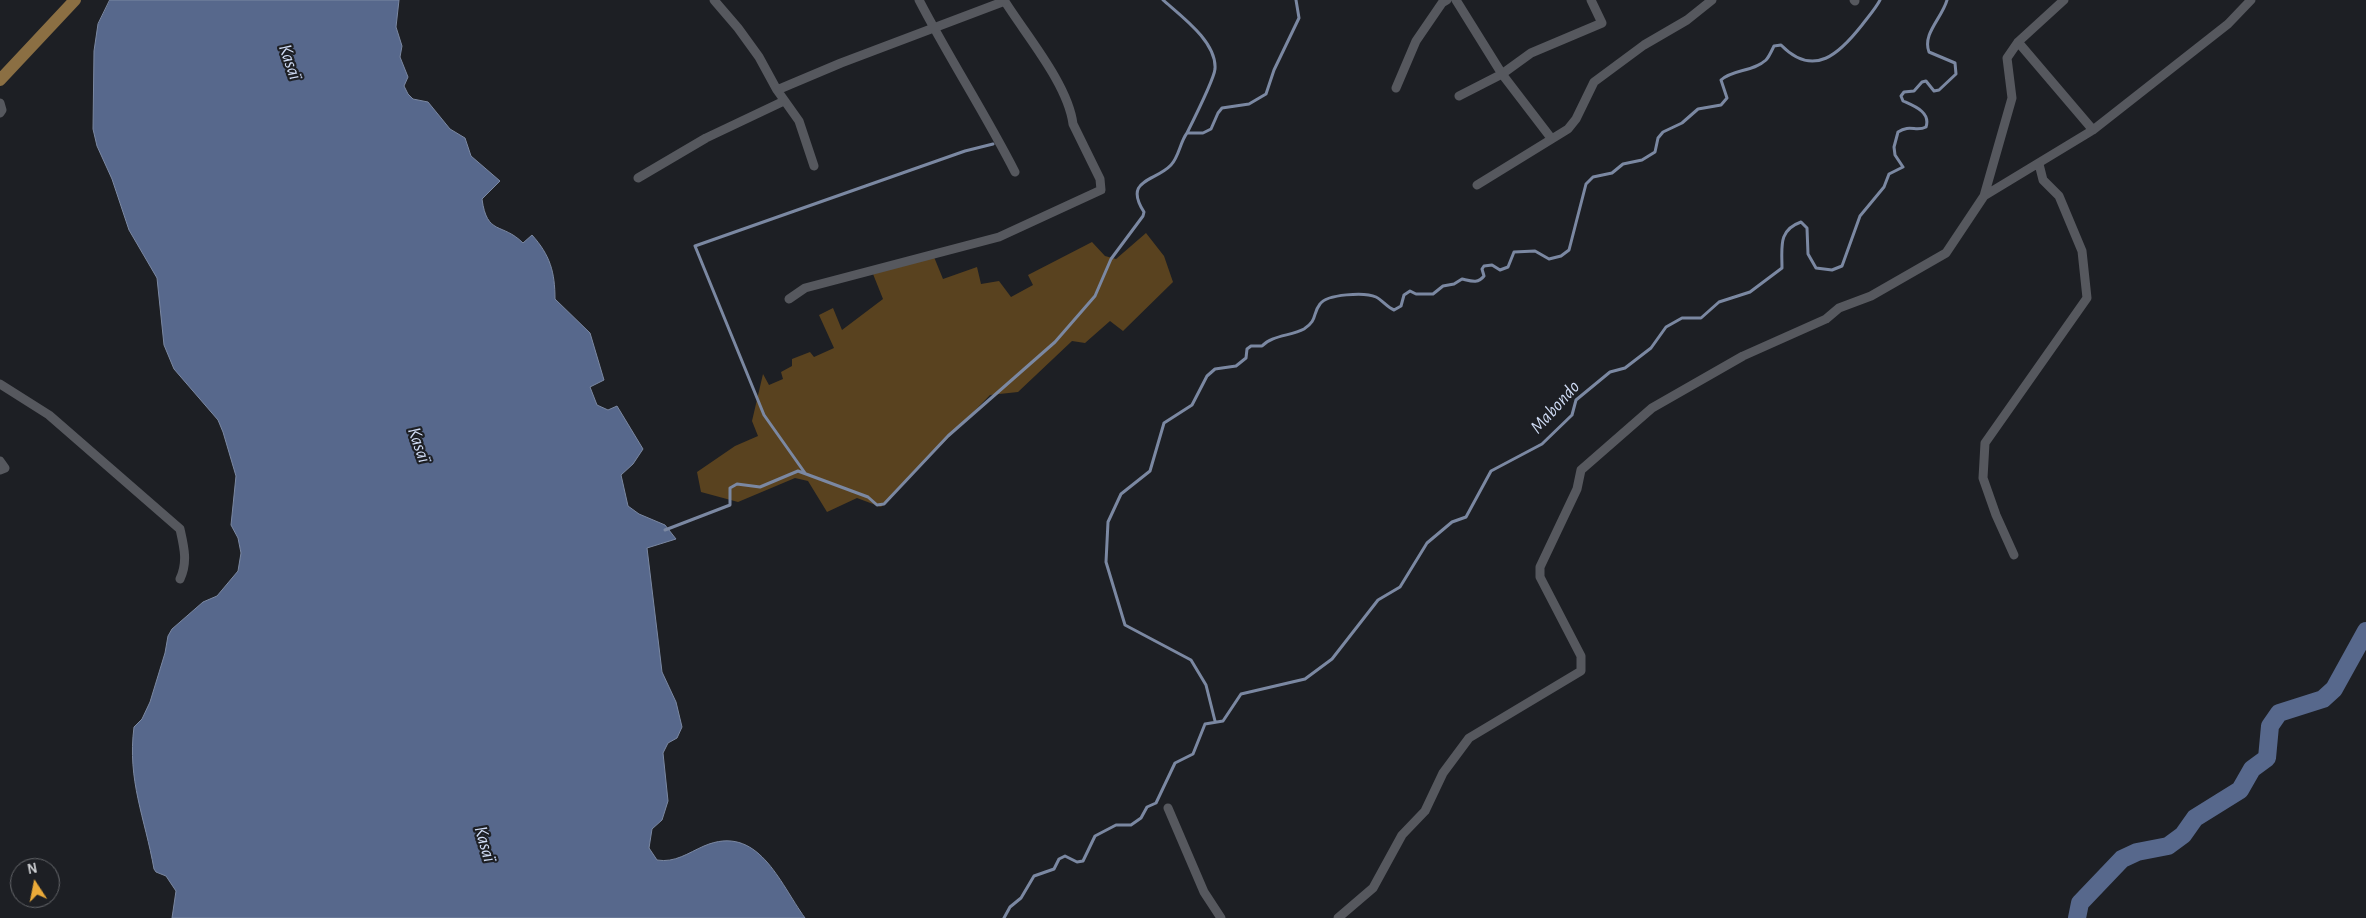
<!DOCTYPE html>
<meta charset="utf-8">
<style>
body{margin:0}
#map{position:relative;width:2366px;height:918px;overflow:hidden;background:#1d1f24;font-family:"Alegreya Sans",sans-serif}
canvas{display:block}
.north{position:absolute;left:10px;top:858px;width:50px;height:50px;box-sizing:border-box;background:#1d1f24;border:1px solid #65676b;border-radius:50%;rotate:349deg;font-size:14px;font-weight:700;line-height:20px;text-align:center;color:#d0d2d5}
.north::after{content:'';display:block;margin:auto;width:18px;height:22px;background:#eaaa39;clip-path:polygon(50% 0,100% 100%,50% 72%,0 100%)}
</style>
<div id="map">
<canvas width="2366" height="918"></canvas>
<div class="north">N</div>
</div>
<script>
const g = document.querySelector('canvas').getContext('2d');
g.lineJoin = 'round';
function paint(path, color) { g.fillStyle = color; g.fill(path, 'evenodd'); }
function trace(path, color, width, dash) { g.strokeStyle = color; g.lineWidth = width; g.lineCap = dash ? 'butt' : 'round'; g.setLineDash(dash || []); g.stroke(path); }
function write(font, color, halo, rows, align = 'center') {
  g.font = font + ' "Alegreya Sans",sans-serif'; g.lineWidth = 4.5; g.setLineDash([]); g.textBaseline = 'middle'; g.strokeStyle = halo; g.fillStyle = color; for (const [text, x, y, turn = 0] of rows) {
    g.save(); g.translate(x, y); g.rotate((+turn || 0) * Math.PI / 180); g.textAlign = isNaN(turn) ? turn : align; if (halo) g.strokeText(text, 0, 0); g.fillText(text, 0, 0); g.restore();
  }
}
paint(new Path2D(`
 M1146,233L1164,256L1173,282L1123,331L1110,321L1085,343L1072,341L1018,392L990,395L881,507L857,498L827,512L808,481L795,478L738,502L701,492L697,472L735,446L758,436L752,421L763,374L769,385L783,379L781,372L792,366V359L810,352L814,357L834,348L819,315L833,308L842,330L883,299L873,274L934,257L943,279L977,267L981,284L999,281L1011,297L1033,285L1028,275L1092,242L1105,256L1116,259Z`), '#59421f');
const water = new Path2D(`
 M110,0H399L396,27L402,46L400,57L408,77L404,86L408,94L413,99L428,102L450,129L465,138L471,156L500,181L482,199C487,236 502,222 523,243L532,235C550,255 555,272 555,299L590,333L604,380L590,387L597,405L608,410L617,406L643,449L633,464L621,475L628,506L639,514L665,525L676,539L647,548L662,672L676,702L682,727L677,738L668,743L663,753L668,801L662,820L652,829L649,848L657,860C675,863 688,853 704,846C758,823 779,882 805,918H172L176,891L166,876L156,872L154,869C145,818 127,780 134,727L142,719L150,702L165,653L168,636L172,629L203,602L217,596L238,571L241,553L238,538L231,525L236,476L223,432L218,420L174,369L164,345L157,278L129,230L112,179L97,146L93,129L94,51L98,24Z`);
paint(water, '#57688c');
trace(water, '#7b88a2', 1);
trace(new Path2D(`
 M1163,0C1181,16 1217,42 1215,69C1214,79 1193,121 1187,133
 M805,473L764,415L695,246L965,151L993,144
 M665,530L730,505V488L737,484L760,487L798,471L868,497L877,505L884,504L948,436L1055,342L1095,296L1111,259L1143,216L1144,212C1123,179 1155,182 1171,165C1179,157 1180,142 1187,133H1203L1211,129L1218,113L1222,108L1249,104L1266,94L1274,70L1299,18L1296,0
 M1215,721L1206,685L1191,660L1125,625L1106,562L1108,522L1121,494L1150,471L1164,423L1192,405L1207,376L1215,369L1236,366L1246,358L1247,349L1251,346H1262C1272,335 1291,336 1304,329C1318,320 1312,314 1320,304C1327,294 1365,292 1376,297C1382,300 1387,307 1394,310L1401,306L1404,295L1410,291L1416,294H1433L1443,286L1454,284L1462,279C1471,281 1478,284 1484,276L1482,269L1484,266L1492,265L1500,270L1508,267L1514,252L1535,251L1549,259L1561,256L1569,250L1586,184L1593,177L1612,173L1623,164L1642,160L1655,152L1658,138L1663,132L1682,123L1698,109L1721,105L1727,98L1721,80C1733,69 1753,72 1766,60C1769,57 1772,50 1774,46L1781,45C1814,79 1840,53 1862,25C1868,17 1876,8 1880,0
 M1004,918L1010,907L1021,898L1034,876L1054,869L1059,859L1065,856L1077,862L1083,861L1095,836L1116,825H1131L1141,818L1147,807L1156,803L1175,763L1193,754L1205,724L1223,721L1241,694L1305,679L1332,659L1378,600L1400,587L1427,543L1452,522L1466,517L1491,471L1542,444L1572,415L1576,400L1610,372L1625,368L1651,348L1666,327L1682,318H1701L1719,302L1750,292L1782,268C1782,247 1778,230 1801,222L1807,228L1808,254L1816,268L1832,270L1842,266L1860,216L1884,187L1889,174L1903,167L1895,155L1894,147L1898,132C1910,124 1916,132 1926,127C1931,112 1914,106 1903,101L1901,96L1904,92L1914,91L1922,82L1926,81L1934,91L1939,90L1956,74L1955,63L1929,52C1922,34 1942,18 1947,0`), '#7b88a2', 3);
trace(new Path2D(`
 M2077,918L2080,903L2122,859L2137,852L2168,846L2183,835L2195,818L2240,790L2252,769L2267,758L2270,726L2279,713L2323,699L2334,689L2366,631`), '#57688c', 18);
trace(new Path2D(`
 M714,0L738,28L759,57L777,90L799,121L814,166
 M919,0C949,58 985,113 1015,172
 M1456,0L1502,74L1551,138
 M1854,0L1855,1
 M2018,42L2093,130
 M1396,88L1416,41L1442,3L1447,0
 M777,90L841,63L1005,1
 M1459,96L1502,74L1531,53L1602,23L1591,0
 M0,103L2,110L0,113
 M638,178L706,138L784,101
 M1477,185L1568,129L1576,119L1594,82L1644,45L1687,20L1712,0
 M1984,196L2093,130L2228,24L2251,0
 M789,299L805,288L999,237L1101,190L1100,179L1073,124C1068,84 1025,34 1004,0
 M0,384L49,415L180,529C184,547 188,562 180,579
 M0,461L5,468L0,470
 M2014,555L1996,515L1983,478L1985,443L2087,298L2082,251L2059,196L2043,180L2039,164
 M1168,808L1204,892L1221,918
 M1338,918L1373,888L1402,835L1425,811L1443,773L1469,738L1581,671V656L1540,577V567L1577,489L1581,470L1652,408L1743,356L1826,319L1839,308L1871,296L1946,253L1984,196L2012,98L2007,58L2018,42L2064,0`), '#56585e', 9);
trace(new Path2D(`
 M0,80L75,0`), '#8b6f43', 12);
write('italic 19px', '#cfdbf4', '#1d1f24', [
 ["Kasaï",290,62,71],
 ["Mabondo",1555,407,-48],
 ["Kasaï",419,445,71],
 ["Kasaï",485,844,74]
]);
</script>
